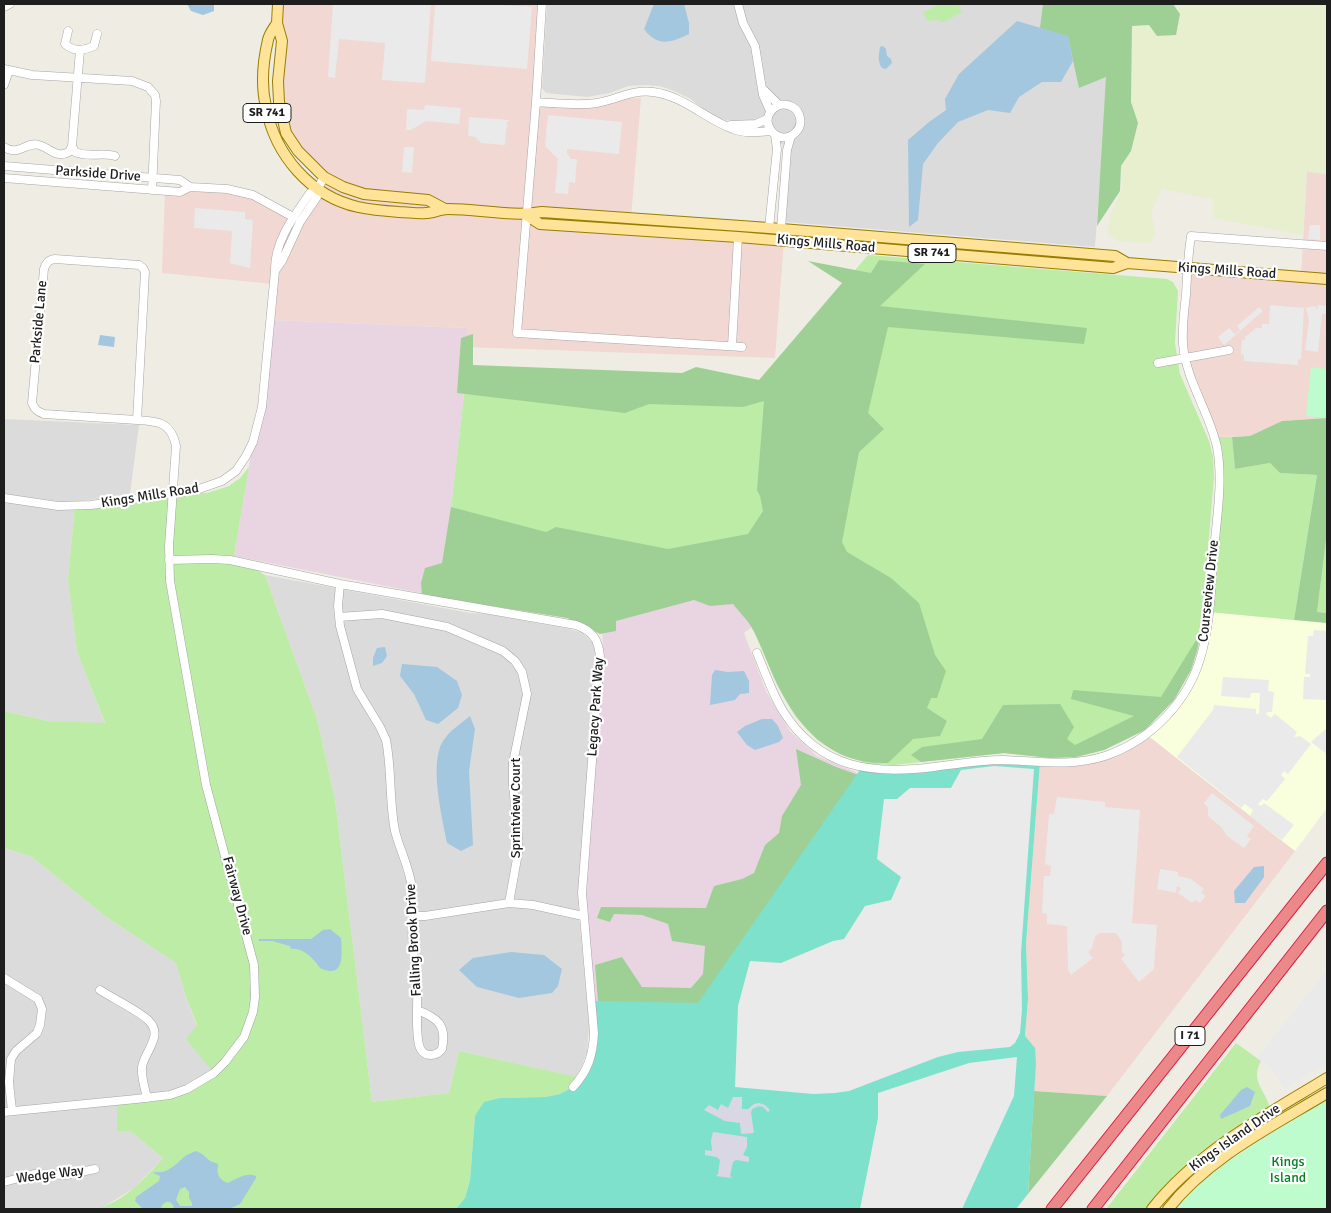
<!DOCTYPE html>
<style>
body{margin:0}
#map{position:relative;width:1331px;height:1213px;overflow:hidden;background:#efede3;font-family:Signika,sans-serif}
canvas{display:block}
.frame{position:absolute;inset:0;border:5px solid #1e1e1e;pointer-events:none}
</style>
<div id="map">
<canvas width="1331" height="1213"></canvas>
<div class="frame"></div>
</div>
<script>
const g = document.querySelector('canvas').getContext('2d');
g.lineJoin = 'round';
function paint(path, color) { g.fillStyle = color; g.fill(path, 'evenodd'); }
function trace(path, color, width, dash) { g.strokeStyle = color; g.lineWidth = width; g.lineCap = dash ? 'butt' : 'round'; g.setLineDash(dash || []); g.stroke(path); }
function write(font, color, halo, rows, align = 'center') {
  g.font = font + ' Signika,sans-serif'; g.lineWidth = 4.5; g.setLineDash([]); g.textBaseline = 'middle'; g.strokeStyle = halo; g.fillStyle = color; for (const [text, x, y, turn = 0] of rows) {
    g.save(); g.translate(x, y); g.rotate((+turn || 0) * Math.PI / 180); g.textAlign = isNaN(turn) ? turn : align; if (halo) g.strokeText(text, 0, 0); g.fillText(text, 0, 0); g.restore();
  }
}
paint(new Path2D(`
 M547,4H1113L1095,247L785,222L790,151L756,122H736L721,119L706,111L689,98L674,91L660,86L644,85L628,86L610,93L587,97L546,93L542,88Z
 M4,419L139,425L130,494L90,500L64,502L4,494Z
 M4,498L75,505L68,580L77,650L105,724L48,721L4,711Z
 M265,575L470,613L487,614L569,629L583,633L595,645L597,661L578,904L589,1026L587,1052L581,1068L576,1077L459,1051L449,1093L372,1102L335,799L317,719Z
 M4,848L32,857L105,916L176,963L186,997L214,1073L130,1131L163,1158L134,1188L102,1208L95,1209H4Z`), '#dcdbdb');
paint(new Path2D(`
 M278,4H542L536,102L641,98L631,218L527,214L540,224L784,241L775,358L467,347V328L270,320L273,284L162,273L165,191L190,187L253,195L300,222L324,177L312,168L283,121Z
 M1307,171L1327,174V418L1282,421L1250,436L1214,437L1185,358L1188,268L1301,277Z
 M1146,734L1295,851L1107,1096L1034,1091L1036,1064L1025,1036L1028,999L1026,944L1040,762L1089,760Z`), '#f1d8d2');
paint(new Path2D(`
 M270,320L467,328V369L441,597L234,556L253,442L258,427Z
 M734,587L752,627L744,633L766,691L790,731L817,756L858,773L698,1003L595,1001L585,912L603,655L602,622Z`), '#e9d5e2');
paint(new Path2D(`
 M1209,612L1327,623V808L1295,851L1146,734L1190,683Z`), '#f9ffdc');
paint(new Path2D(`
 M1173,4H1327V174L1307,172L1303,235L1213,218V199L1162,189L1151,213L1156,234L1151,243L1120,242L1108,235L1109,218L1122,188L1121,166L1131,151L1138,123L1131,102L1132,26L1149,25L1180,14Z`), '#e7efce');
paint(new Path2D(`
 M939,4H958L962,12L944,22L936,20L928,21L923,13Z
 M868,255L1167,279L1173,282L1178,291L1175,343L1180,374L1209,441L1213,456L1214,477L1201,632L1197,651L1191,670L1174,700L1145,730L1104,750L1076,757L1050,758L1004,753L894,765L869,764L842,755L817,740L795,716L777,684L734,587L441,597L467,369L760,382Z
 M1214,437H1232L1235,469L1270,463L1280,473L1317,475L1294,620L1209,612L1218,504Z
 M249,467L234,556L265,575L317,719L335,799L372,1102L449,1093L459,1051L582,1078L573,1087L560,1094L545,1097L500,1098L475,1116L470,1180L465,1198L456,1209H95C123,1203 144,1179 163,1158L130,1131H117V1101L170,1095L214,1073L186,1039L197,1025L186,997L176,963L105,916L32,857L4,848V711L48,721L105,723L77,651L68,580L75,505L172,494L207,493L229,486L240,478Z
 M1327,532V613L1317,612Z
 M1236,1043L1261,1061C1250,1081 1265,1089 1270,1108L1202,1151L1178,1173L1147,1209H1106Z`), '#bdeca7');
paint(new Path2D(`
 M1043,4H1173L1180,14L1176,35L1157,36L1149,25L1132,26L1131,102L1138,123L1131,151L1121,166L1120,191L1097,226L1106,77L1079,88L1068,37L1040,28Z
 M879,260L925,264L880,306L1087,328L1084,344L888,327L868,413L884,429L859,452L842,542L847,552L891,578L919,603L935,655L946,671L937,698H931L927,708L947,721L940,736L913,739L888,763C832,765 800,730 777,684C768,666 762,645 752,628C747,619 739,612 733,604L710,606L694,600L616,621V631L600,634L567,618L422,595L421,583L425,568L442,563L451,507L546,532L556,527L668,549L748,534L763,511L760,496L757,490L764,401L743,407L649,404L625,413L457,393L461,338L473,334V365L682,373L696,367L759,380L842,283L808,261L871,273Z
 M1327,418V532L1317,612L1327,613V623L1294,620L1317,475L1280,473L1270,463L1235,469L1232,437L1250,436L1282,421Z
 M1201,632L1197,651L1191,670L1174,700L1145,730L1104,750L1076,757L1050,758L1004,753L921,762L911,755L922,747L982,739L1003,705L1060,704L1074,727L1067,739L1075,745L1134,716L1071,699L1073,690L1161,697Z
 M796,749L836,767L867,778L733,1005L599,1015L595,965L622,957L642,987L691,988L703,974L705,946L672,941L668,924L642,915L614,914L610,922L597,918L601,907L706,908L714,886L742,879L754,873L765,845L779,833L782,816L801,785Z
 M1034,1091L1107,1096L1028,1194Z`), '#9ed096');
paint(new Path2D(`
 M1311,367L1327,369V406L1325,418L1306,416Z
 M1327,1100V1209H1176C1216,1161 1275,1132 1327,1100Z`), '#befbcd');
paint(new Path2D(`
 M975,761L1040,762L1026,944L1028,999L1025,1036L1035,1048L1036,1064L1028,1194L1016,1209H456L465,1198L470,1180L475,1116L484,1102L500,1098L545,1097L560,1094L573,1087L593,1049L591,1001L698,1003L862,767L877,770Z`), '#7ee1cb');
paint(new Path2D(`
 M333,4H431L425,83L382,80L385,43L339,39L335,78L328,77Z
 M435,4H484L532,7L527,69L431,61Z
 M425,105L461,108L459,124L426,121L411,130H406L407,109L424,110Z
 M548,115L622,122L619,154L567,149V153L571,159H577L575,183L569,182L568,194L555,193L558,159L545,146Z
 M469,117L509,120L506,124L508,125L506,130L505,145L481,143L475,137L468,136Z
 M404,147H414L412,173L402,172Z
 M195,208L245,212V219L253,220L250,268L230,263L232,231L194,228Z
 M1310,225H1320V240L1308,239Z
 M1270,305L1304,308L1301,359L1298,360V365L1244,361V355L1241,354L1242,340H1245V337L1256,328H1262V324H1269Z
 M1318,305L1327,306V314H1322L1318,352L1305,350L1309,321L1306,308L1315,306L1317,310Z
 M1259,307L1263,311L1224,345L1218,337L1229,328L1235,334L1240,330L1237,326Z
 M1314,630L1327,631V700L1303,699L1304,677H1310V674H1305L1308,636H1313Z
 M1223,677L1269,680L1268,691L1274,692L1272,712H1267L1266,714L1271,718L1275,714L1297,732L1294,737L1300,736L1311,744L1288,774L1284,771L1281,775L1285,779L1267,801L1263,799L1258,804L1261,806L1264,803L1294,825L1282,840L1250,816L1253,810L1245,804L1241,808L1177,757L1213,710L1214,705L1256,709V714H1259L1260,693H1251L1250,698L1221,696Z
 M1326,729L1327,731V754L1311,742Z
 M994,766L1034,769L1021,953L1022,1010L1020,1033L1015,1043L1010,1047L958,1052L938,1057L849,1091L835,1093L813,1094L735,1087L738,1006L750,961L781,963L833,941L844,939L865,906L891,900L901,877L877,859L884,799H897L910,788H951L961,770Z
 M1212,793L1254,826L1247,836L1251,839L1244,848L1227,836L1221,827L1208,816V808L1204,803Z
 M1057,797L1105,802V807L1140,810L1132,923L1157,925L1154,969L1139,982L1121,959L1125,955L1122,952V942L1116,933H1100L1095,937L1092,948L1088,952L1093,958L1071,975L1068,970L1067,926L1047,924V914L1042,913L1044,876H1050L1051,866L1045,864L1049,814H1054Z
 M1160,869L1178,872V876L1191,879L1204,889L1201,892L1206,896L1200,903L1195,900L1192,903L1178,893L1181,888L1177,886L1176,893L1157,889Z
 M1327,969V1063L1285,1089L1270,1068L1257,1058Z
 M1017,1057L1014,1096L962,1209H860L878,1118V1093L969,1063Z`), '#eaeaea');
paint(new Path2D(`
 M733,1097H742V1109H748L754,1104L759,1103L765,1105L770,1110L768,1112L763,1107L759,1106L752,1109L751,1113L754,1133L741,1134L740,1123L725,1121L704,1110L709,1105L718,1110L721,1104L728,1108Z
 M713,1132L747,1137V1147L743,1155L749,1157V1162L736,1160L733,1162L730,1176L732,1178L716,1176L718,1174L720,1160L717,1157L705,1155V1150L712,1151L711,1141Z`), '#dad7e5');
paint(new Path2D(`
 M187,4H214V11L203,15L191,11Z
 M654,4H684L689,23V34C671,43 657,47 644,29Z
 M1017,21L1068,36L1073,61L1061,82H1042L1019,97L1010,113L988,110L958,122L938,143L923,164L918,220L909,227L908,140L929,122L946,110L945,99L959,74Z
 M883,46L886,49L887,56L891,59L892,63L886,69L882,68C877,61 879,54 880,47Z
 M100,335L115,337L114,347L98,345Z
 M385,647L387,656L382,663L373,666V658L377,648Z
 M402,664L437,667L457,681L462,695L458,708L438,724L426,720L414,694L400,676Z
 M715,670L728,672L744,671L749,681V693L740,694L735,700L710,705L712,675Z
 M470,716L475,729L469,771L473,845L461,851L447,843C442,817 427,757 446,737C452,729 462,723 470,716Z
 M762,719H772L778,726L783,738L779,742L755,750L747,745L737,732L745,726Z
 M1264,866V877L1245,903H1235L1234,891L1254,867Z
 M330,929L341,938C342,954 345,980 320,968C314,959 303,947 291,949L290,946L272,941H259V939H311L323,930Z
 M511,952L544,955L562,969L558,986L552,993L519,998L477,987L459,970L473,958Z
 M1247,1087L1255,1092L1250,1106L1221,1119L1220,1115L1241,1090Z
 M196,1151L202,1154L210,1161L218,1164C217,1173 217,1179 228,1183C236,1179 247,1172 256,1176V1178L240,1204L229,1209H174L173,1205L170,1202H166L162,1205L161,1209H143L135,1201L136,1197L159,1181L160,1176L153,1173L154,1172C168,1174 175,1165 184,1157C187,1154 192,1153 196,1151ZM185,1187L189,1192V1198L192,1203V1206H180L176,1200L180,1189Z`), '#a2c7df');
const minor = new Path2D(`
 M542,4L536,102L517,333L742,347
 M738,4L743,23L755,46L763,95L770,111
 M4,7L10,4
 M68,31L65,44C74,52 83,51 94,46L97,34
 M80,50L72,146L75,152C88,158 102,152 115,156
 M4,69L32,75L132,81L148,87L155,95L156,101L152,190
 M4,85L9,70
 M762,88L779,105C788,103 798,107 800,118C801,123 800,128 796,132C779,150 752,119 779,105
 M536,102C556,103 577,106 597,103C616,100 633,89 653,92C684,96 705,119 733,129C744,134 759,132 771,131
 M731,125L756,124L767,119
 M4,147C19,157 26,141 39,145C50,148 56,159 69,152L72,146
 M4,166L180,180L190,187L227,189L253,195L293,217
 M4,178L180,192L190,187
 M769,228L777,149L775,135
 M781,229L787,150L791,136
 M55,259L139,265L143,268L145,272L137,420L44,414C37,411 35,410 32,403L44,269C46,263 48,260 55,259Z
 M275,271L282,261L300,222L317,197L316,192L324,177
 M732,346L738,237
 M1158,363L1229,350
 M4,498L58,506L91,505L196,490L222,481L236,471L246,456L253,442L262,407L275,271C274,242 294,216 310,193L316,192
 M169,560L212,559L230,560L340,584L576,625C592,631 598,638 600,656L582,893L594,1033C593,1055 588,1071 573,1087
 M340,584L338,606L340,626L357,689L380,727L386,740C392,770 389,801 395,831C400,851 410,868 412,889C414,909 411,930 413,950C414,963 417,975 417,988C418,1006 415,1027 419,1045C422,1057 435,1058 442,1049C447,1025 438,1018 417,1010
 M339,617L382,614L447,627L503,651L515,661L522,672L527,694L513,763V785L518,834V853L509,903
 M757,653C765,672 772,693 783,711C819,769 873,775 934,767C957,764 980,760 1003,760C1038,761 1071,767 1105,756C1152,740 1190,700 1202,652C1211,619 1211,584 1214,550C1217,516 1223,480 1217,447C1209,411 1186,381 1183,344C1182,328 1184,311 1186,295C1187,275 1188,256 1191,236L1327,246
 M413,916H425L509,903L533,905L583,916
 M4,978L38,999L42,1009L40,1025L37,1033L16,1051L11,1059L9,1082L12,1111
 M100,990C112,998 141,1012 149,1021C164,1036 144,1052 142,1067C141,1078 145,1088 147,1098
 M4,1112L136,1099L170,1095L187,1089L214,1073L225,1062L244,1037L253,1012L255,997L254,965L206,785L170,581L169,546L176,446C171,422 158,421 137,420
 M4,1182L34,1174L66,1175L95,1169`);
const major = new Path2D(`
 M278,4L277,23L282,41L278,81L279,102L286,133L298,151L324,177L343,187L364,194L428,200L445,209
 M277,23C274,28 269,34 268,40C263,61 261,86 266,107C275,155 310,196 358,207C372,210 385,211 399,212C408,212 417,214 426,213C433,213 440,209 448,209C479,209 511,217 542,212L769,228L1115,256L1127,263
 M526,215L540,224L738,237L1113,268L1127,263L1327,279
 M1152,1209C1198,1151 1265,1116 1327,1078
 M1168,1209C1209,1157 1271,1127 1327,1093`);
const highway = new Path2D(`
 M1052,1209L1327,863
 M1093,1209L1327,911`);
trace(minor, '#a5a5a5', 9);
trace(major, '#977e00', 12);
trace(highway, '#e01d40', 13);
trace(minor, '#fff', 8);
trace(major, '#ffe398', 10);
trace(highway, '#ea888a', 11);
for (const [x, y, w] of [
 [267,113,48],
 [932,253,48],
 [1190,1036,30]
]) { const box = new Path2D(); box.roundRect(x - w / 2, y - 9.5, w, 19, 4); g.fillStyle = '#fff'; g.fill(box); trace(box, '#1e1e1e', 1); }
write('bold 12px', '#1e1e1e', null, [
 ["SR 741",267,113],
 ["SR 741",932,253],
 ["I 71",1190,1036]
]);
write('14px', '#1e1e1e', '#fff', [
 ["Parkside Drive",98,174,4],
 ["Kings Mills Road",826,244,5],
 ["Kings Mills Road",1227,271,4],
 ["Parkside Lane",39,322,-85],
 ["Kings Mills Road",150,496,-9],
 ["Courseview Drive",1209,591,-84],
 ["Legacy Park Way",596,707,-86],
 ["Sprintview Court",516,808,-90],
 ["Fairway Drive",237,896,75],
 ["Falling Brook Drive",414,940,-93],
 ["Kings Island Drive",1235,1138,-35],
 ["Wedge Way",50,1175,-7]
]);
write('14px', '#078025', '#fff', [
 ["Kings",1288,1162],
 ["Island",1288,1178]
]);
</script>
